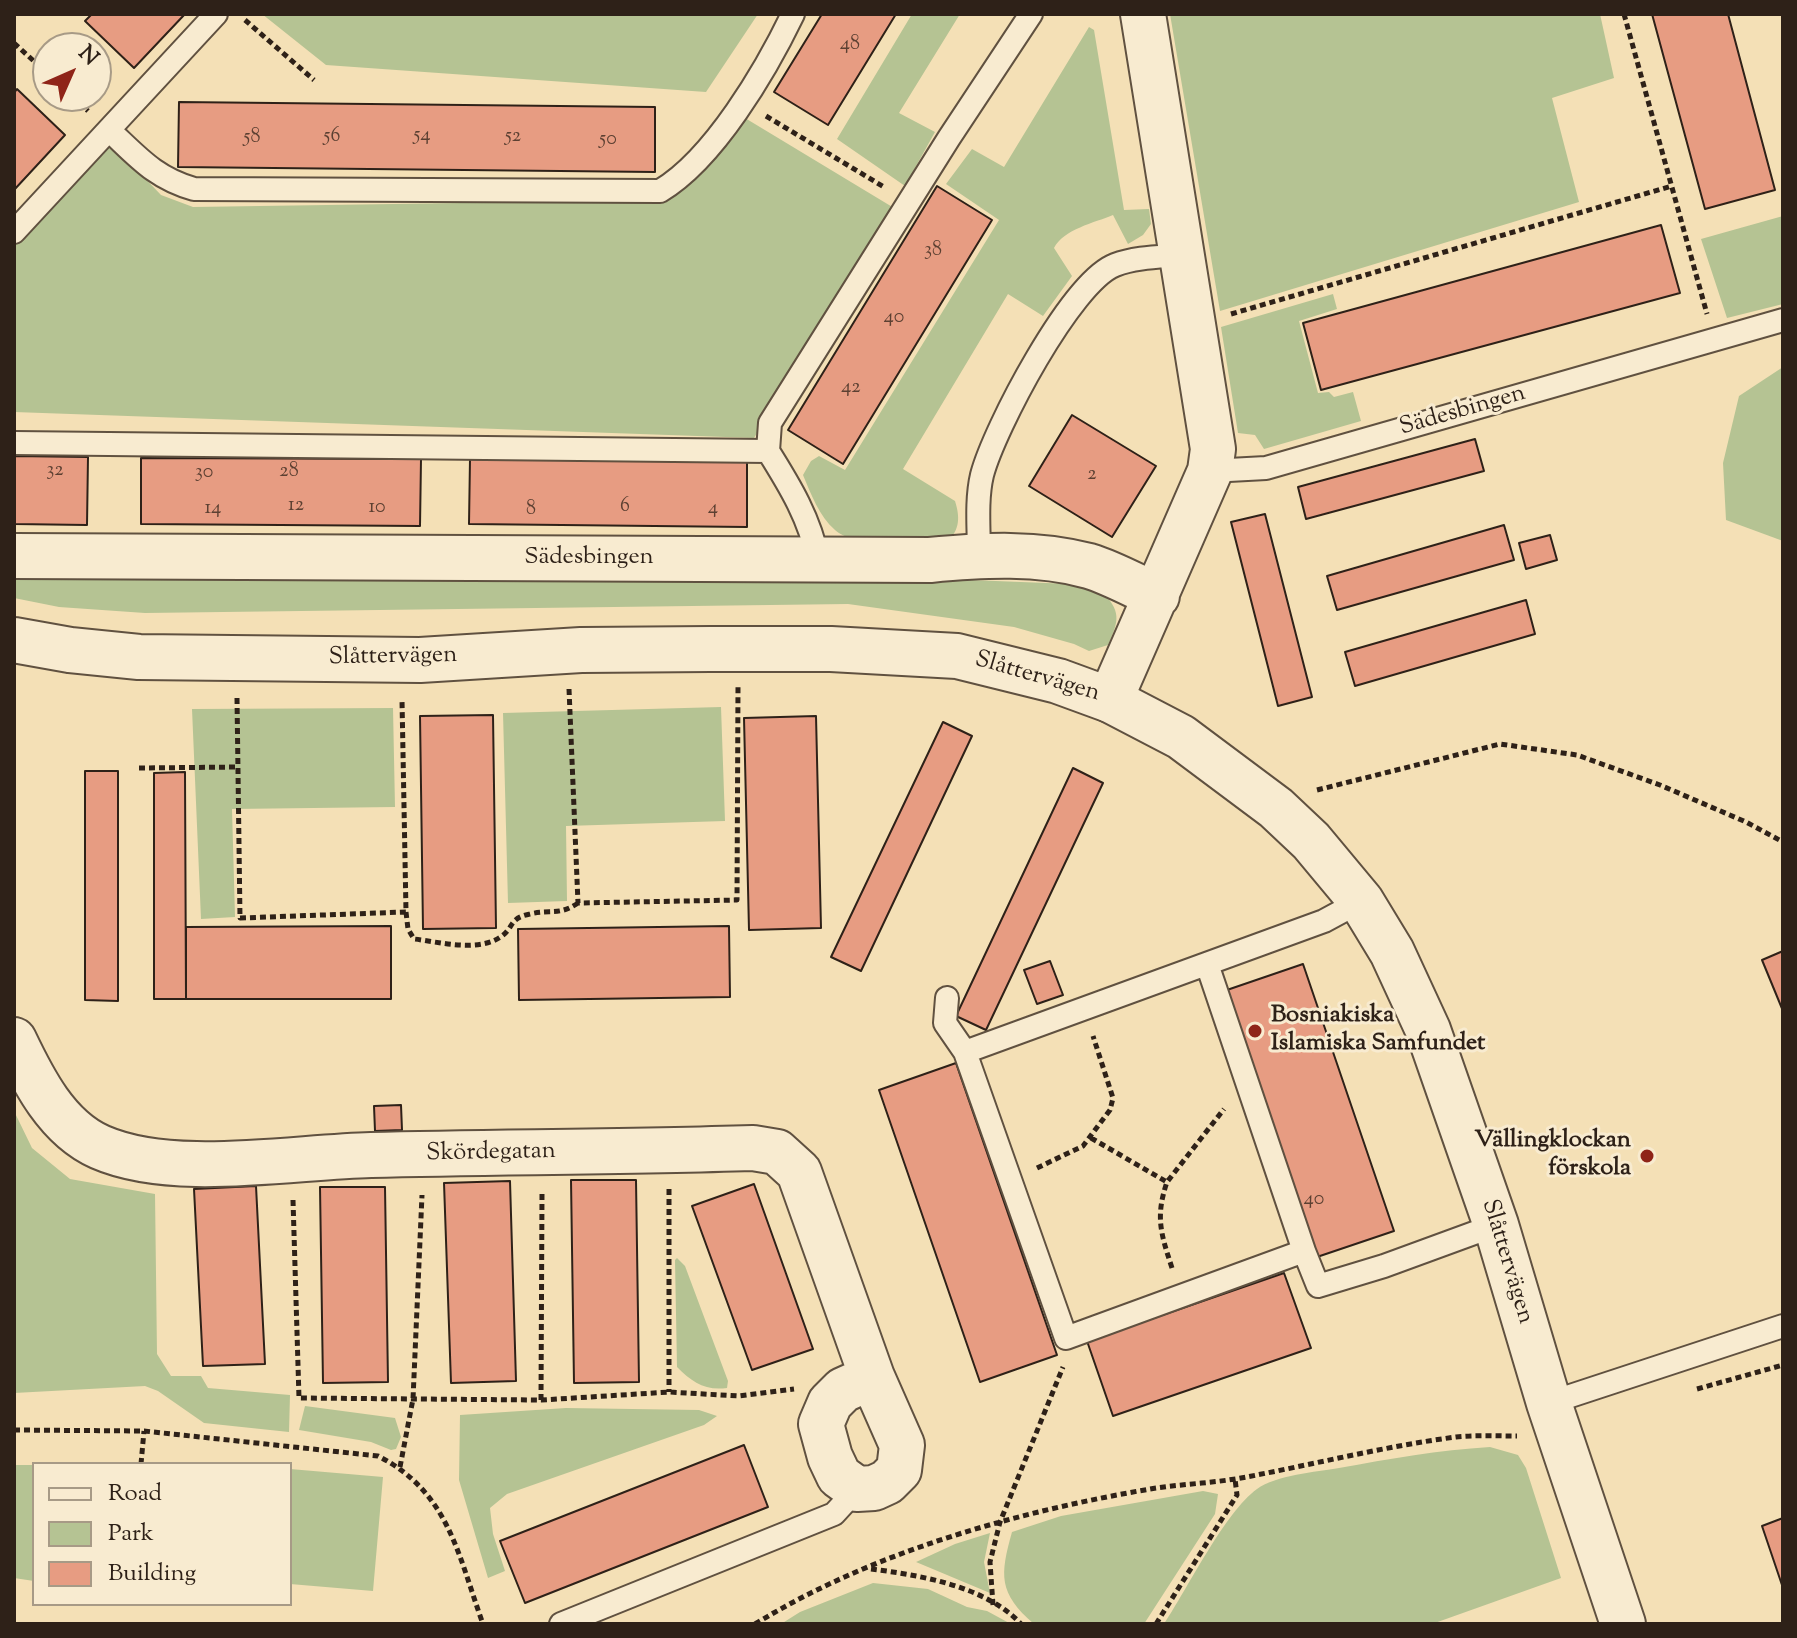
<!DOCTYPE html>
<meta charset="utf-8">
<style>
body{margin:0}
#map{position:relative;width:1797px;height:1638px;overflow:hidden;background:#f4e0b6;font-family:"Sorts Mill Goudy",serif}
canvas{display:block}
.frame{position:absolute;inset:0;border:16px solid #2e2118;pointer-events:none}
.legend{position:absolute;left:32px;top:1462px;width:260px;height:144px;box-sizing:border-box;background:#f8ebd0;border:2px solid #a79a86;margin:0;padding:10px 14px;list-style:none;font-size:24px;color:#2e2118}
.legend li{display:flex;align-items:center;gap:16px;height:40px}
.legend b{width:40px;border:2px solid #a79a86}
.north{position:absolute;left:32px;top:32px;width:80px;height:80px;box-sizing:border-box;background:#f8ebd0;border:2px solid #a79a86;border-radius:50%;rotate:45deg;font-size:22px;font-weight:700;line-height:32px;text-align:center;color:#2e2118}
.north::after{content:'';display:block;margin:auto;width:28px;height:36px;background:#8f2418;clip-path:polygon(50% 0,100% 100%,50% 72%,0 100%)}
</style>
<div id="map">
<canvas width="1797" height="1638"></canvas>
<div class="frame"></div>
<ul class="legend">
<li><b style="height:10px;background:#f8ebd0"></b>Road</li>
<li><b style="height:22px;background:#b5c393"></b>Park</li>
<li><b style="height:22px;background:#e79c82"></b>Building</li>
</ul>
<div class="north">N</div>
</div>
<script>
const g = document.querySelector('canvas').getContext('2d');
g.lineJoin = 'round';
function paint(path, color) { g.fillStyle = color; g.fill(path, 'evenodd'); }
function trace(path, color, width, dash) { g.strokeStyle = color; g.lineWidth = width; g.lineCap = dash ? 'butt' : 'round'; g.setLineDash(dash || []); g.stroke(path); }
function write(font, color, halo, rows, align = 'center') {
  g.font = font + ' "Sorts Mill Goudy",serif'; g.lineWidth = 6; g.setLineDash([]); g.textBaseline = 'middle'; g.strokeStyle = halo; g.fillStyle = color; for (const [text, x, y, turn = 0] of rows) {
    g.save(); g.translate(x, y); g.rotate((+turn || 0) * Math.PI / 180); g.textAlign = isNaN(turn) ? turn : align; if (halo) g.strokeText(text, 0, 0); g.fillText(text, 0, 0); g.restore();
  }
}
paint(new Path2D(`
 M262,14H758L706,92L326,65Z
 M912,14H960L899,113L935,132L905,186L837,139Z
 M1170,14H1600L1614,78L1552,98L1579,202L1220,311Z
 M1089,27L1094,30L1124,210L1149,209L1151,224L1143,235L1128,244L1113,215C1094,223 1064,229 1054,248L1072,276L1043,316L1008,294L903,469L955,501C960,517 960,529 948,541C919,542 858,550 835,530C819,516 811,494 803,475L811,461L819,456L845,470L999,220L946,184L972,149L1004,167Z
 M745,118L894,208L754,438L14,412V243L97,151L106,148L117,149L161,195L193,207L661,200Z
 M1783,216V304L1727,318L1701,239Z
 M1333,294L1337,309L1299,321L1318,393L1329,392L1334,397L1353,392L1361,421L1264,449L1255,435L1238,433L1221,327Z
 M1783,367V541L1726,520L1723,463L1739,396Z
 M14,558L818,574L1097,585C1119,610 1122,615 1108,645L1089,651L1074,644L1014,627L848,604L145,613L59,607L14,598Z
 M721,707L725,821L566,826L567,901L508,903L503,713Z
 M393,708L395,807L232,809L235,917L201,919L192,709Z
 M14,1111L32,1148L70,1179L155,1194L157,1354L171,1376H201L208,1388L290,1395L289,1432L204,1423L158,1391L145,1386L14,1393Z
 M677,1258L685,1266L728,1381L727,1388C705,1391 692,1382 677,1367L675,1260Z
 M305,1406L395,1418L401,1437L396,1449L391,1450L371,1442L299,1430Z
 M566,1408L699,1410L717,1416L704,1425L507,1494L490,1508L493,1534L505,1571L488,1578L459,1480L460,1415Z
 M1490,1447L1518,1455L1526,1468L1561,1578L1432,1624H1164C1188,1588 1225,1512 1257,1489C1276,1475 1316,1472 1339,1468C1389,1459 1439,1450 1490,1447Z
 M14,1465H34V1581L14,1578Z
 M290,1469L383,1477L373,1591L290,1584Z
 M1203,1491L1218,1494L1215,1514L1144,1624H1034C998,1593 1000,1575 1012,1532L1061,1516Z
 M990,1533L984,1562L990,1593L916,1562L955,1544Z
 M873,1583L928,1589L967,1607L987,1611L1011,1624H781L800,1612Z`), '#b5c393');
const building = new Path2D(`
 M92,14H185L134,68L85,21Z
 M822,14H896L828,125L774,92Z
 M1652,14H1728L1775,190L1705,209Z
 M17,89L65,135L14,190V93Z
 M179,102L655,107V172L178,167Z
 M937,186L992,220L843,464L788,430Z
 M1661,225L1680,293L1321,390L1303,323Z
 M1072,415L1156,466L1112,537L1029,486Z
 M1475,439L1484,471L1306,519L1298,487Z
 M14,456L88,457L87,525L14,524Z
 M141,458L421,459L420,526L141,524Z
 M470,459L747,461V527L469,524Z
 M1265,514L1312,697L1278,706L1231,522Z
 M1504,525L1514,560L1337,610L1327,576Z
 M1550,535L1557,560L1526,569L1519,543Z
 M1526,600L1535,634L1355,686L1345,652Z
 M493,715L496,928L423,929L420,716Z
 M816,716L821,928L749,930L744,718Z
 M943,722L972,736L861,971L831,957Z
 M1073,768L1103,783L986,1030L956,1016Z
 M85,771H118V1001L85,1000Z
 M185,772L186,999H154V773Z
 M391,926V999H186V927Z
 M729,926L730,997L519,1000L518,929Z
 M1783,951V1011L1762,960Z
 M1050,961L1063,995L1037,1004L1024,970Z
 M1303,964L1394,1231L1314,1258L1224,991Z
 M956,1063L1057,1355L980,1382L879,1090Z
 M401,1105L402,1130L375,1131L374,1106Z
 M571,1180H636L639,1382L574,1383Z
 M510,1181L516,1381L451,1383L444,1183Z
 M754,1184L813,1349L752,1370L692,1206Z
 M256,1186L265,1364L203,1366L194,1189Z
 M320,1187H385L388,1382L323,1383Z
 M1284,1273L1311,1348L1113,1416L1087,1341Z
 M744,1445L768,1507L525,1603L500,1541Z
 M1783,1518V1588L1762,1526Z`);
paint(building, '#e79c82');
trace(building, '#2e2118', 2);
const service = new Path2D(`
 M109,130C138,157 155,178 194,189L660,191C714,159 766,70 793,14
 M14,232L216,14
 M14,443L768,451C790,486 810,519 818,560
 M768,451L770,423L949,138L1031,14
 M1210,471L1266,468L1783,320
 M979,555C979,530 976,500 982,475C994,429 1071,282 1115,265C1136,257 1161,257 1182,255
 M1361,901L1324,921L965,1052L1066,1338L1304,1251L1318,1286L1384,1266L1496,1225
 M1207,964L1304,1251
 M947,998L945,1023L965,1052
 M1549,1403L1783,1326
 M561,1624L834,1514L857,1489`);
const minor = new Path2D(`
 M14,556L930,560C983,555 1038,552 1089,566C1112,573 1135,586 1157,596
 M1110,700L1210,471L1213,449L1143,14
 M14,1040C33,1080 57,1128 100,1147C173,1179 291,1157 371,1155C498,1152 626,1152 753,1148L777,1152L799,1172L872,1377L902,1445L899,1470L887,1482L874,1488L857,1489L839,1476L830,1457L821,1424L830,1403L843,1390L872,1377`);
const tertiary = new Path2D(`
 M14,640L70,650L139,657L420,660L581,650L710,649H831L957,656L1058,681L1110,700L1181,737L1276,808L1311,841L1361,901L1392,952L1428,1030L1496,1225L1549,1403L1623,1624`);
trace(service, '#605140', 26);
trace(minor, '#605140', 48);
trace(tertiary, '#605140', 48);
trace(new Path2D(`
 M1624,14L1707,314
 M245,20L314,80
 M14,43L48,74
 M72,96L88,111
 M766,116L884,187
 M1231,314L1672,186
 M569,689L578,903L737,900L738,687
 M237,698L240,918L406,912L402,700
 M139,768L238,767
 M1317,790L1500,744L1577,755L1660,785L1746,822L1783,842
 M406,912L408,929L414,939C440,942 479,953 502,936C514,927 509,918 530,914C551,909 559,916 578,903
 M1091,1138L1167,1182
 M1037,1168L1083,1146L1110,1110L1113,1098L1093,1036
 M669,1189V1392
 M293,1200L299,1398L541,1400L669,1392L739,1396L794,1389
 M1172,1268C1161,1234 1155,1217 1167,1182L1224,1109
 M1697,1389L1783,1365
 M541,1400L542,1193
 M14,1430L144,1431L378,1456C449,1492 458,1555 483,1624
 M141,1464L144,1431
 M400,1467L413,1399L422,1195
 M871,1569C919,1575 986,1586 1021,1624
 M993,1605L990,1562L1000,1522L1063,1367
 M755,1624C874,1551 1019,1511 1156,1488C1184,1484 1213,1483 1241,1478C1311,1465 1386,1446 1456,1437C1476,1435 1497,1436 1517,1436
 M1156,1624L1237,1495L1235,1479`), '#2e2118', 5, [6, 4]);
trace(service, '#f8ebd0', 22);
trace(minor, '#f8ebd0', 44);
trace(tertiary, '#f8ebd0', 44);
for (const [x, y, r, color] of [
 [1255,1031,8,"#8f2418"],
 [1647,1156,8,"#8f2418"]
]) { const dot = new Path2D(); dot.arc(x, y, r, 0, 2 * Math.PI); g.fillStyle = color; g.fill(dot); trace(dot, '#f8ebd0', 3); }
write('20px', '#5c4032', null, [
 ["48",850,46],
 ["54",422,137],
 ["56",332,138],
 ["52",513,138],
 ["58",252,139],
 ["50",608,141],
 ["38",933,252],
 ["40",894,319],
 ["42",851,389],
 ["32",55,472],
 ["28",289,473],
 ["30",204,474],
 ["2",1092,476],
 ["12",296,507],
 ["6",625,508],
 ["10",377,509],
 ["14",213,510],
 ["4",713,510],
 ["8",531,511],
 ["40",1314,1201]
]);
write('24px', '#2e2118', '#f8ebd0', [
 ["Sädesbingen",1463,412,-16],
 ["Sädesbingen",589,559],
 ["Slåttervägen",393,658,-1],
 ["Slåttervägen",1037,678,16],
 ["Skördegatan",491,1154,-1],
 ["Slåttervägen",1506,1262,73]
]);
write('bold 24px', '#2e2118', '#f8ebd0', [
 ["Bosniakiska",1271,1017],
 ["Islamiska Samfundet",1271,1045],
 ["Vällingklockan",1631,1142,"right"],
 ["förskola",1631,1170,"right"]
], 'left');
</script>
